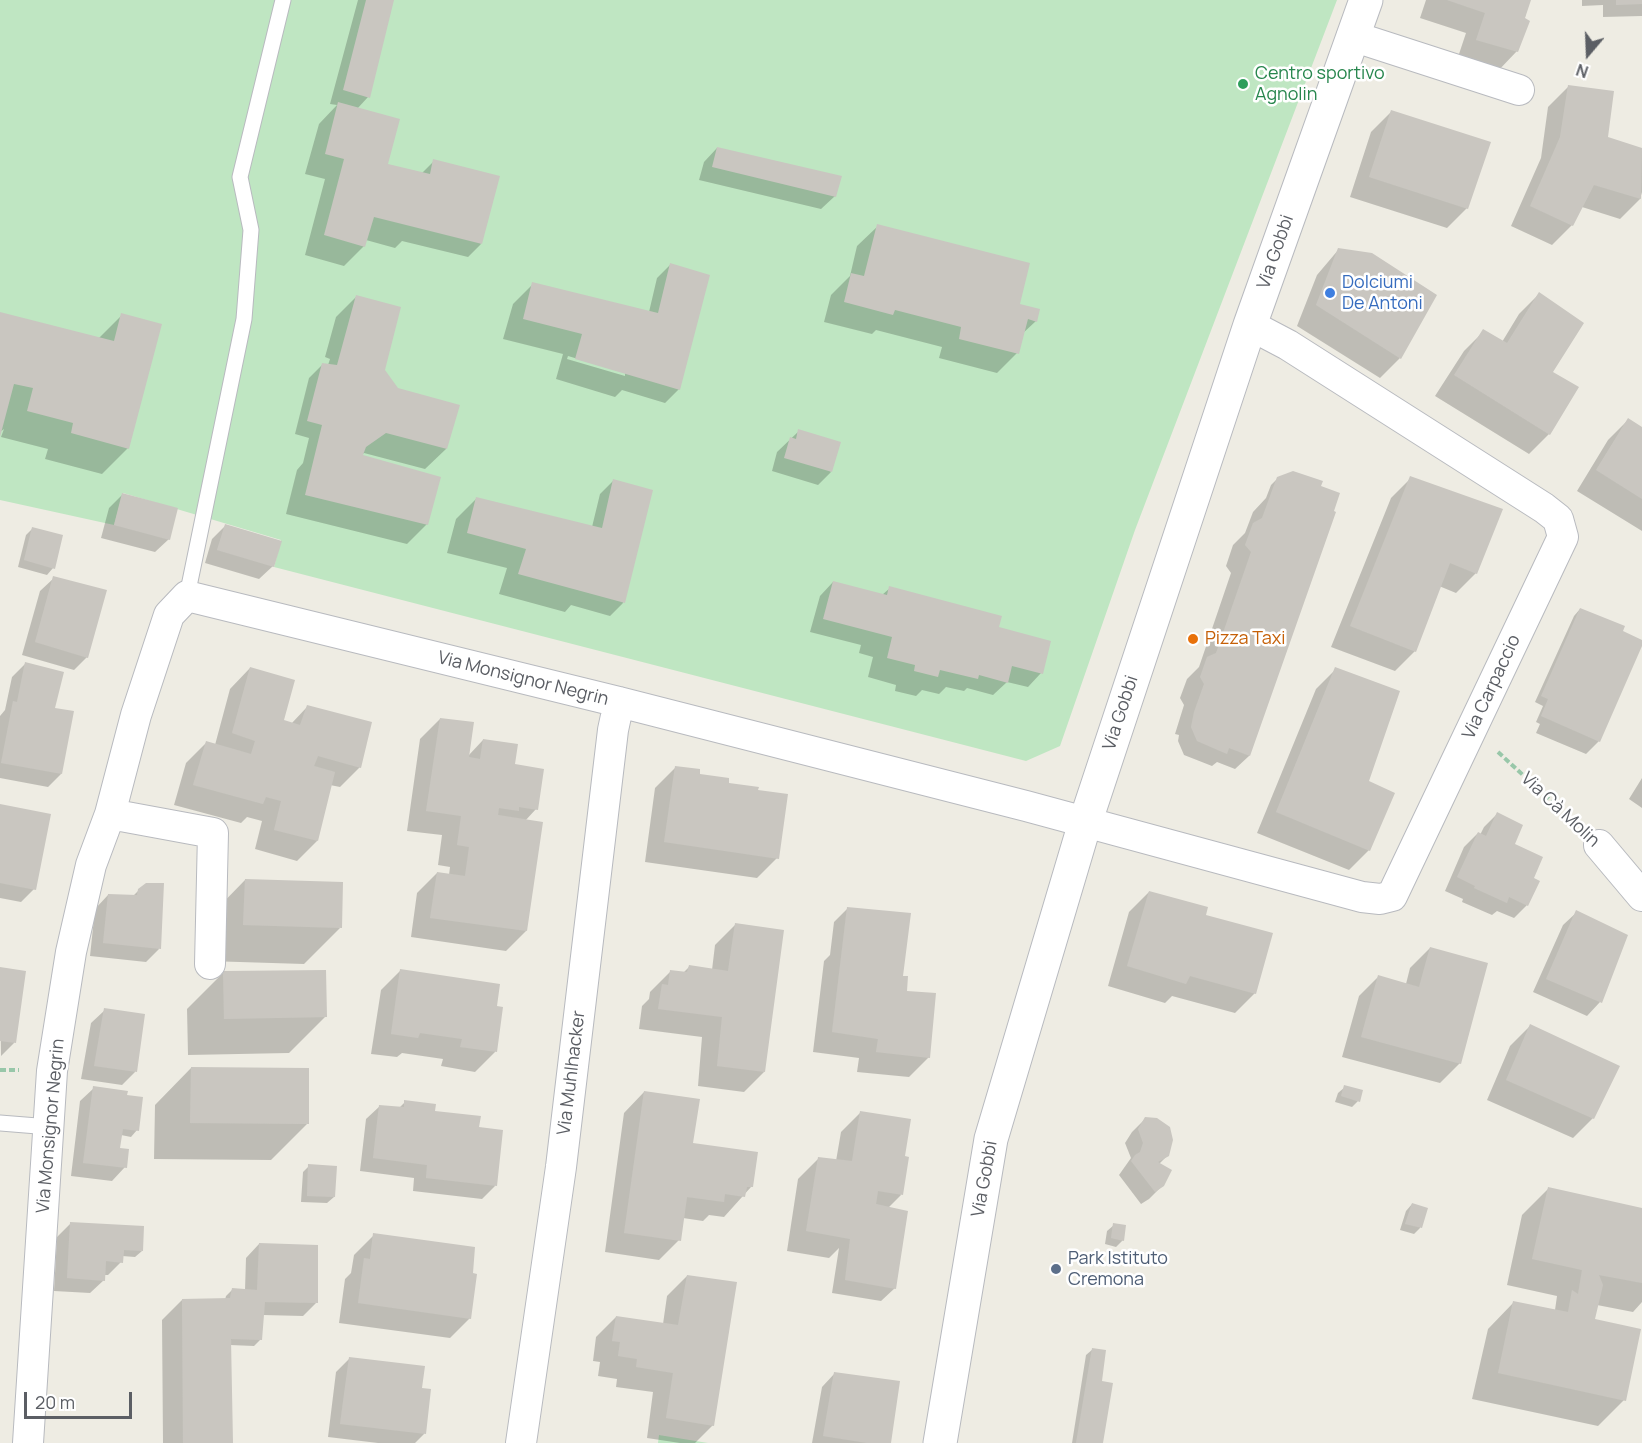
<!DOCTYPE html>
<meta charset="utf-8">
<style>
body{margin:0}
#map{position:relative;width:1642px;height:1443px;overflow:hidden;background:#eeece3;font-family:Manrope,sans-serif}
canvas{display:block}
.north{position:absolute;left:1558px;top:24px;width:60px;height:60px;-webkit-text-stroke:4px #fff;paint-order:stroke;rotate:199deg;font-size:16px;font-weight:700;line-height:24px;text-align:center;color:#5b5e64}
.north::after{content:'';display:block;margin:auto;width:21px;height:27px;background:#5b5e64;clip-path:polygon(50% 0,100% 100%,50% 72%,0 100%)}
.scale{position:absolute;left:24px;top:1392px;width:108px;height:27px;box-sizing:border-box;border:3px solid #5b5e64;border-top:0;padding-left:8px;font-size:18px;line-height:21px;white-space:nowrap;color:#5b5e64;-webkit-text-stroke:4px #fff;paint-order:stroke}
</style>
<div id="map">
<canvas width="1642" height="1443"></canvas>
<div class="north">N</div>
<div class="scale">20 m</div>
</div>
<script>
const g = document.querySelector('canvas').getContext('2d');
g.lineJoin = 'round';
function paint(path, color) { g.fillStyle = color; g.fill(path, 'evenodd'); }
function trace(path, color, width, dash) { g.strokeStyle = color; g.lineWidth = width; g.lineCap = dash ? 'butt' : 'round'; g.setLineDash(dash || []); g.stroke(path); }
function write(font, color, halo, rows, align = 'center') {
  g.font = font + ' Manrope,sans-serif'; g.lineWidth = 5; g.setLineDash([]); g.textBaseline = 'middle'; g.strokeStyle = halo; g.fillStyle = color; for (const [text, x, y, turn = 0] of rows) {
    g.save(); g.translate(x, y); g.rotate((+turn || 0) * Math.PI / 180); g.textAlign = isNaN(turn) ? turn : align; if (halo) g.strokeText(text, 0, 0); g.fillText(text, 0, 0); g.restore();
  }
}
paint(new Path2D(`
 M0,0H1337L1135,530L1060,746L1026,761L274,567L281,540L123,493L114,525L0,500Z
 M659,1435L708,1443H658Z`), '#bfe6c2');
paint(new Path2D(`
 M358,0H393L368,97L357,109L386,165L421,174L434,161L481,244L468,257L402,241L395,248L366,240L364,246L344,266L305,255L325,179L305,174L319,124L337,105L330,104Z
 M1426,0H1529L1517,51L1497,72L1457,60L1466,33L1420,18Z
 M1582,0H1642V16L1603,17V5L1582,6Z
 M1568,87L1606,138L1642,150V192L1640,199L1620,219L1582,207L1572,225L1552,245L1511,226L1541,158L1548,107Z
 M1391,112L1467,208L1447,228L1350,197L1371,132Z
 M717,148L835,196L821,209L699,180L704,162Z
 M878,226L1018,305L1036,321L1022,334L1017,353L997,373L939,358L942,347L876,330L872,334L824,322L831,295L850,276L857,246Z
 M1339,249L1400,358L1380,378L1297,326L1317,275Z
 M670,265L679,389L665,403L622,390L615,397L556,379L563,354L503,339L513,304L533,284L649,312L657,278ZM568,356L625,373V376L567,359Z
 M1539,294L1551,372L1549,434L1529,454L1435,396L1464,351L1484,331L1502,342L1519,314Z
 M356,297L384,371L397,389L458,406L446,449L425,469L364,453L360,456L427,524L407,544L286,514L297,470L303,463L309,438L295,434L309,378L323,364L328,365L330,359L325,357L336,317Z
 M0,313L98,339L122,315L128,448L102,474L45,459L48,449L1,437L4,429L0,432Z
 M1628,420L1642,428V531L1577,491L1608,440Z
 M799,431L831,472L818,485L772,471L777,452Z
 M1278,478L1254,739L1249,756L1235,769L1217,762L1212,766L1184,755L1178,741L1179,735L1175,734L1184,705L1180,698L1187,679L1199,667L1231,573L1226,566L1233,545L1245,533L1253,512L1266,498L1271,485Z
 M1411,478L1476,573L1456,593L1439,586L1415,651L1395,671L1331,647L1391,498Z
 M614,480L651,491L623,603L610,616L571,605L565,612L499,594L507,568L447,553L456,519L476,499L592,527L600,494Z
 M123,494L169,539L155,552L101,538L109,508Z
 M225,526L273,566L259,579L205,563L212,539Z
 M32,529L53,568L47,575L18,567L26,535Z
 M54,578L87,657L74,670L22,655L40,591Z
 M833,582L882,595L890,588L997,628L1041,673L1028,687L1007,682L993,695L967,688L964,691L946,687L939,694L922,690L916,696L895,691L896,685L868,677L873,657L859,653L861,645L810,632L820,596Z
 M1580,609L1621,632L1642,641L1599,741L1586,754L1536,733L1540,724L1536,722L1543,706L1535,702L1574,616Z
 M25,664L53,709L61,774L48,787L0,778V716L5,710L12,677Z
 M250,668L282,721L291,724L307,707L360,767L340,787L330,785L317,841L297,861L255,849L262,821L247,817L241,823L174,805L186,763L206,743L215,745L230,689Z
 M1336,669L1367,782L1369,850L1349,870L1257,833L1316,689Z
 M440,719L468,756L483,740L513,766L536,809L525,821L526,931L506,951L411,937L417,893L437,873L449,875L450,867L438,865L442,835L407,831L420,739Z
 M675,768L727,784L777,858L757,878L645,862L655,788Z
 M1642,778V808L1629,799Z
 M0,806L34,889L21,902L0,898Z
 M1497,814L1532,879L1527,905L1514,918L1497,911L1492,915L1462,902L1463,899L1445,891L1464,847L1478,833L1480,835L1484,827Z
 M245,880L340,928L304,964L207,961L209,917Z
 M139,890L159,949L146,962L90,956L95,909L108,895L133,896Z
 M1149,892L1255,993L1235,1013L1172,996L1165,1003L1108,986L1129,912Z
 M848,908L901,977L929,1057L909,1077L857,1072L859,1058L813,1052L824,961L830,955L834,922Z
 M1577,912L1626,936L1600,1002L1587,1016L1533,992L1563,925Z
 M735,925L764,1072L744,1092L698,1086L702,1037L639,1029L642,1006L649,999L650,992L670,972L683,973L689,967L712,970L715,945Z
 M1430,948L1460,1063L1440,1083L1342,1057L1359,996L1379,976L1406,984L1410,968Z
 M0,968L24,972L14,1043L1,1056Z
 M401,970L495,1007V1052L475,1072L441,1066L443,1059L402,1053L397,1057L371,1054L381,990Z
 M224,972L326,1016L289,1053L188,1055L187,1009Z
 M105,1010L143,1016L135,1072L122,1085L81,1079L91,1023Z
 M1530,1026L1593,1118L1573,1138L1487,1100L1510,1046Z
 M191,1068L307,1124L271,1160L154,1159L155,1105Z
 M1345,1087L1358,1101L1352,1107L1335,1102L1338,1093Z
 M94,1088L137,1130L131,1137L121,1135L119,1149L125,1167L112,1181L71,1176L80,1101Z
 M644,1092L692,1145L751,1187L724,1217L709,1215L703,1221L683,1218L679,1240L659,1260L605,1252L624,1113Z
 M405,1102L478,1128L495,1186L482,1199L413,1191L414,1178L360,1171L366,1119L380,1106L399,1108Z
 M861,1112L901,1195L888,1208L895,1288L881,1301L832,1293L839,1248L829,1258L787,1251L798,1179L818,1159L836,1161L841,1132Z
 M1146,1118L1168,1155L1159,1164L1163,1185L1149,1199L1141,1204L1119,1175L1131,1158L1125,1143L1132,1132Z
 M309,1166L334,1197L327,1203L301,1202L303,1172Z
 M1548,1189L1642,1209V1302L1633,1312L1597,1305L1593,1320L1624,1400L1598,1426L1472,1399L1488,1329L1514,1302L1555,1310L1557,1296L1507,1285L1522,1215Z
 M1412,1204L1426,1209L1420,1228L1414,1234L1400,1230L1406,1211Z
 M71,1223L142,1251L135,1257L122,1256L121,1262L108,1275H104V1280L90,1293L54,1291L57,1237Z
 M1114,1225L1123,1240L1116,1247L1105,1244L1107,1231Z
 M374,1235L470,1318L450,1338L339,1323L345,1279L351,1273L354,1255Z
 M259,1244L316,1303L303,1316L263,1315L260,1340L254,1346L230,1345L232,1443H163L162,1320L182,1300H225L226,1296L232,1290H245L246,1258Z
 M687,1276L713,1425L695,1443H680L647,1438L653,1392L616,1387L617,1379L598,1376L600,1362L593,1361L596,1337L616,1317L663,1324L667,1296Z
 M1093,1349L1100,1382L1102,1443H1072L1086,1355Z
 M349,1359L420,1389L424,1434L415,1443H378L328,1437L336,1372Z
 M835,1373L889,1443H812L822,1387Z`), '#0003');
paint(new Path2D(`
 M366,0H394L370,98L343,90Z
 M1447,0H1531L1525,18L1530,21L1518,52L1476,40L1485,13Z
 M1616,0H1642V4L1616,5Z
 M1568,85L1614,91L1608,137L1642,148L1641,199L1594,185L1573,226L1530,206L1560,137Z
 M338,102L400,119L388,164L430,174L433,159L500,176L482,244L374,217L365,247L324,235L344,159L325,154Z
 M1391,110L1491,142L1468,209L1369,177Z
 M717,147L842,176L836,197L712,167Z
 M877,224L1030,263L1020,304L1040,309L1037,322L1028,319L1019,354L959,339L961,327L895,310L893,315L844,302L851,273L864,276Z
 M1338,248L1372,253L1437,295L1401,359L1316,305Z
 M670,263L710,275L680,390L575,359L582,334L523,319L532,282L658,313Z
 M1539,292L1584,323L1553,372L1579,387L1550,435L1454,375L1483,329L1507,343Z
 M356,295L401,307L385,370L398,388L460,405L447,449L386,433L366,447L363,455L441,477L428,525L305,495L322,425L307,421L322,363L337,365Z
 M0,312L114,341L121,313L162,324L129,449L71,433L73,423L27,411L33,388L14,384L0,437Z
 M1628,418L1642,427V499L1596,470Z
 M798,429L841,442L832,472L784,458L790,437L796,439Z
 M1293,471L1323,481L1321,486L1340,493L1334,511L1336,512L1250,756L1229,748L1227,754L1197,741L1191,727L1194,712L1204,684L1200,677L1207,657L1216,653L1251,552L1245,545L1253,523L1262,518L1277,477Z
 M1410,476L1503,509L1477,574L1450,563L1416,652L1350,626Z
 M613,479L653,490L625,603L518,574L526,549L467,533L476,497L602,528Z
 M122,493L178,508L170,540L114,525Z
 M225,524L282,541L274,567L217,550Z
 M32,527L63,535L55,569L24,560Z
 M53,576L107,590L88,658L35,642Z
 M833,581L887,595L889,586L1002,616L999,627L1051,641L1043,674L1012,666L1008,683L979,675L978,679L940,670L938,677L914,671L915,665L887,658L892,637L823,619Z
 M1580,608L1625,626L1623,631L1642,640V646L1600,742L1541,716L1548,699L1541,696Z
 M25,662L64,672L55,708L74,711L62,774L1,763L13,701L17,702Z
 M250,667L295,680L284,720L300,725L307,705L372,722L361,768L318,756L314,766L335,772L318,841L274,830L281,801L266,797L263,804L193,785L206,741L251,754L255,741L232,733Z
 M1335,667L1400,691L1369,781L1395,793L1370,851L1276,812Z
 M440,718L474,722L469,757L480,759L483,739L518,744L515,764L544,769L538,810L519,807V811L499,808L498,815L543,822L527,931L430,918L437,872L465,876L469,847L457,845L461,816L426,811Z
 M675,766L700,769V774L729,778V783L759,787L758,790L788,794L779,859L664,842Z
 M0,804L51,814L36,890L0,883Z
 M1497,812L1523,825L1515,844L1543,857L1534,878L1540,881L1528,906L1509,897L1507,903L1474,888L1475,886L1457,877L1478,832L1486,836Z
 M245,879L343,882L342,928L243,925Z
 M146,883H164L161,949L103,943L108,894L137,895L138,889Z
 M1149,891L1208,907L1206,915L1273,933L1256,994L1190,976L1186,984L1127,966Z
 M847,907L911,913L903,976H908L907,991L936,993L930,1058L876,1052L878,1039L832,1032Z
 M1576,910L1628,935L1602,1003L1546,979Z
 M735,923L784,930L765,1072L717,1066L722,1017L658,1009L662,984L668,985L670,970L687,972L689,965L728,971Z
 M1430,947L1488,963L1461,1064L1361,1037L1378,975L1419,987Z
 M0,967L26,971L16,1043L0,1041Z
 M400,969L500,984L497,1006L503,1007L497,1052L460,1047L462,1039L420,1033L418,1038L391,1034Z
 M326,970L327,1017L224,1019L223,971Z
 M104,1008L145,1014L137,1072L94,1066Z
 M1530,1024L1620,1066L1594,1119L1506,1080Z
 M191,1067L309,1068V1124L190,1123Z
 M1344,1085L1363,1090L1360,1102L1341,1096Z
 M93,1086L128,1091L127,1095L143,1097L139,1131L123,1129L120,1148L129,1149L127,1168L83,1163Z
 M644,1091L700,1099L693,1143L758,1152L753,1187H747L745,1197L725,1194L724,1202L687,1197L681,1241L624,1233Z
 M404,1100L436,1104L435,1111L481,1116L479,1127L503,1130L497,1186L426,1178L427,1165L373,1158L379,1105L404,1107Z
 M860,1111L911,1119L905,1156L909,1157L903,1195L878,1191L876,1204L908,1211L896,1289L845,1280L850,1239L806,1231L818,1157L852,1161Z
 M1145,1117L1157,1118L1170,1127L1173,1140L1169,1156L1158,1162L1172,1170L1164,1186L1155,1192L1131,1161L1135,1155L1140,1152L1143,1143L1138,1129Z
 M308,1164L337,1166L335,1197L307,1196Z
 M1548,1187L1642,1208V1283L1599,1275L1603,1285L1595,1319L1641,1329L1626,1401L1498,1373L1513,1301L1568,1312L1572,1290L1578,1294L1582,1270L1532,1259Z
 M1412,1203L1428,1208L1422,1228L1405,1224Z
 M70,1222L144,1226L143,1251L124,1250L123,1263L106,1261L105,1281L67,1278Z
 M1113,1223L1126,1225L1124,1241L1111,1238Z
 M373,1233L475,1247L473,1273L477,1274L471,1319L358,1303L364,1258L370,1259Z
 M259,1243L318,1245V1303L265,1302L262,1340L231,1339L233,1443H183L182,1299L230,1298L232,1288L257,1290Z
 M687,1275L737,1282L714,1426L666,1418L673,1373L636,1367L637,1359L618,1356L620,1342L612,1341L616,1316L678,1325Z
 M1092,1348L1106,1350L1102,1381L1113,1383L1103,1443H1076Z
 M349,1357L425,1366L422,1388L431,1389L426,1434L340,1424Z
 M834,1372L900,1381L891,1443H867L823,1436Z`), '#c9c6c0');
const service = new Path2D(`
 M187,596L244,319L251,230L240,177L283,0
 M0,1123L50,1127`);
const minor = new Path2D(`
 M1352,36L1519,90
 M110,814L213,833L210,964
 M1599,845L1642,896
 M28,1443L52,1071L71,952L91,865L110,814L136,715L169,615L187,596L619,702L1026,806L1362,897L1380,899L1392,896L1563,537L1558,519L1544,508L1288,345L1250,325
 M521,1443L561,1167L613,730L619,702`);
const tertiary = new Path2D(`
 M940,1443L991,1139L1085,823L1250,325L1366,0`);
trace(service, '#b8babf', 17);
trace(minor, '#b8babf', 32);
trace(tertiary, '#b8babf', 35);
trace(new Path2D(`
 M1498,752L1574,822
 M0,1070H19`), '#98c7a9', 4, [6, 3]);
trace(service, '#fff', 15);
trace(minor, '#fff', 30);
trace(tertiary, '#fff', 33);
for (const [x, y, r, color] of [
 [1243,84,6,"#2e9e5b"],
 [1330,293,6,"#3f7fe0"],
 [1193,639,6,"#e8710a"],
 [1056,1269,6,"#5c6f8a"]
]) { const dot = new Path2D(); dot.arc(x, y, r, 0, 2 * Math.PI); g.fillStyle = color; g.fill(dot); trace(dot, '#fff', 2); }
write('18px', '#27864d', '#fff', [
 ["Centro sportivo",1255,74],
 ["Agnolin",1255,95]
], 'left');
write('18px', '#5b5e64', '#fff', [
 ["Via Gobbi",1276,252,-71],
 ["Via Monsignor Negrin",523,679,14],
 ["Via Carpaccio",1492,687,-65],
 ["Via Gobbi",1121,713,-72],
 ["Via Cà Molin",1560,810,43],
 ["Via Muhlhacker",572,1073,-83],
 ["Via Monsignor Negrin",51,1126,-85],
 ["Via Gobbi",985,1179,-80]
]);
write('18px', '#366cbe', '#fff', [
 ["Dolciumi",1342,283],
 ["De Antoni",1342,304]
], 'left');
write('18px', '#c56008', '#fff', [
 ["Pizza Taxi",1205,639]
], 'left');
write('18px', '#4e5e75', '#fff', [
 ["Park Istituto",1068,1259],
 ["Cremona",1068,1280]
], 'left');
</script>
